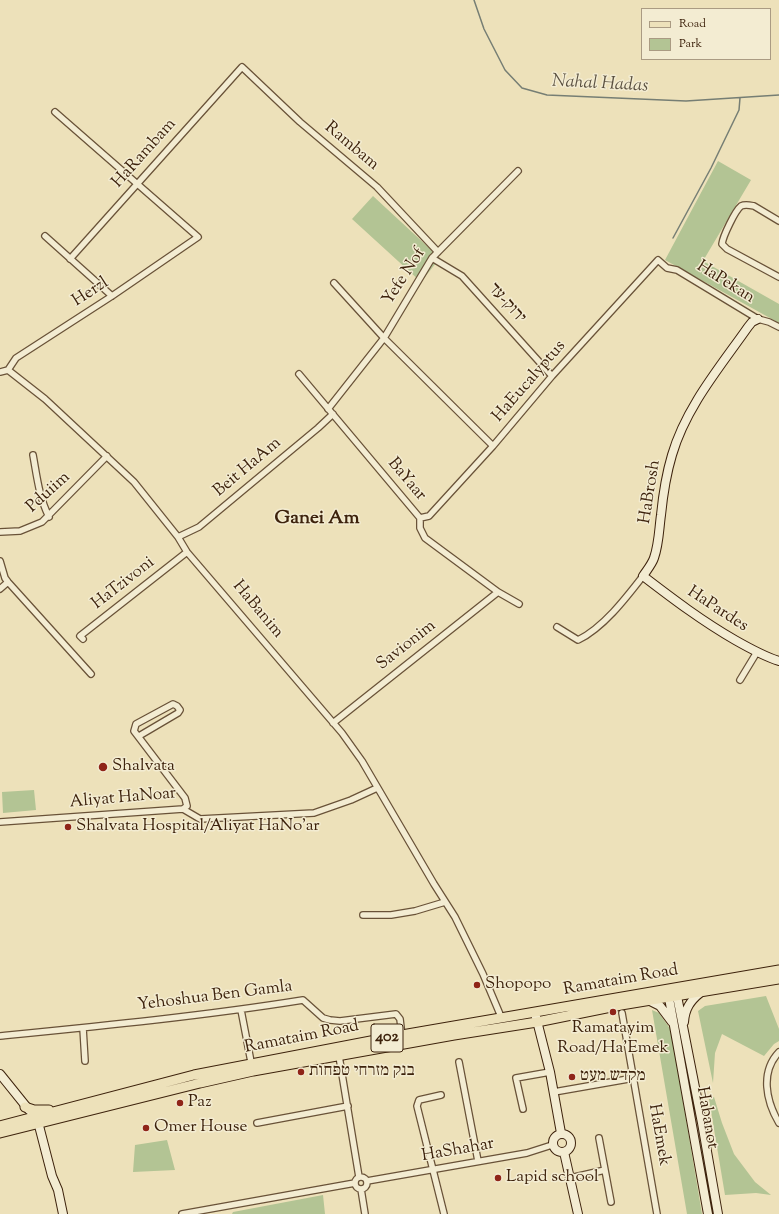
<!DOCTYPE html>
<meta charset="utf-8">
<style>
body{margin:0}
#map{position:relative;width:779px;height:1214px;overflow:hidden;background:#ede1ba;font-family:"Sorts Mill Goudy",serif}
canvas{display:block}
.legend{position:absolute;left:641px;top:8px;width:130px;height:52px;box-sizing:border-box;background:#f3ecd2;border:1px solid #aa9b83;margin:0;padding:5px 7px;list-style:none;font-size:12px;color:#3d220c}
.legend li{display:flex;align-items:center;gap:8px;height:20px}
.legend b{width:20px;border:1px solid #aa9b83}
</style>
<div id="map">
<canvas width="779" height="1214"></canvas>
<ul class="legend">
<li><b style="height:5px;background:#ede1ba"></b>Road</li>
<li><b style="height:11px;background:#b3c494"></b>Park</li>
</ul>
</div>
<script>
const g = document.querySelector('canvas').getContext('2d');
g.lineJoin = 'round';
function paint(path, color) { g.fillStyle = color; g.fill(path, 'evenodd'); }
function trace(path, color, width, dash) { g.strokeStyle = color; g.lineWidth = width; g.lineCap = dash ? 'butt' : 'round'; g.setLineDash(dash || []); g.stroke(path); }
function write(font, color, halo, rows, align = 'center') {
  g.font = font + ' "Sorts Mill Goudy","Frank Ruhl Libre",serif'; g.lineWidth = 3; g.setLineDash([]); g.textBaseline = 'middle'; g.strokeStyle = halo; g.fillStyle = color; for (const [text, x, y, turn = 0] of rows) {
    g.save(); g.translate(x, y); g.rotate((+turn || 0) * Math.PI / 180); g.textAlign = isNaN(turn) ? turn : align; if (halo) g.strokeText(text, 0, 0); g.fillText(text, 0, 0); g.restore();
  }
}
paint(new Path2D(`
 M718,161L751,180L703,261L779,304V323L665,260Z
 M373,196L440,258L421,282L352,219Z
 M34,790L36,810L3,813L2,792Z
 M766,996L779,1029V1041L774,1044L764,1056L722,1034L715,1053L713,1083L698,1011L705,1006Z
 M652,1010L659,1013L671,1030L702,1214H687Z
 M714,1097L722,1123L734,1154L755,1182L771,1195L756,1193L725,1195L709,1099Z
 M167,1140L175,1170L133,1172L135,1145Z
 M323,1195L325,1214H232L233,1212Z`), '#b3c494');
trace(new Path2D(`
 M474,0L484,29L505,70L522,88L547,95L686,101L779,95
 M673,238L711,168L739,110L740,98`), '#767e74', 1.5);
const street = new Path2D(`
 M779,221L754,206C749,205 745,204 741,206C735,211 723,236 722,244L727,249L779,277
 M45,236L112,296
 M432,258L462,276L552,376
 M70,259L242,67L300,122L377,187L438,252
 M334,283L384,338L493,446
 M8,370L45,399L134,482L178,537L187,552L342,733L362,761L434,884L455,917L483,974L502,1019
 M0,372L8,370L16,358L112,296L198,237L55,112
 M299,374L420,518V528L425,538L498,592L519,604
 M328,409L384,338L432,258L518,171
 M33,455C37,477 39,497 49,517
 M420,518L429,516L493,446L552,376L658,260L667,268L677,270L758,319L769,322L779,327
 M0,532L20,531L42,522L107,456
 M178,537L199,527L318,428L333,414
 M0,561L5,578L8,582L91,674
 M0,589L8,582
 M557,627L578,640C603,628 626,598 643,576
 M83,639L80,636L187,552
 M740,680L757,652
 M333,723L498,592
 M183,809L200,819L314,813L351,800L377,788
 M0,822L183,809L187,806L185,798L134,731L136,724L173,704L177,706L180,710L178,713L139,736
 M363,915H391L415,911L445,902
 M241,1010L252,1067
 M622,1013L657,1214
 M83,1028L85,1061
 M0,1036C101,1026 203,1016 303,1000L323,1018L330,1020L340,1021L396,1014L400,1019L402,1036
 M779,1052C760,1072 766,1101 779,1123
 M339,1056L359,1177
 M459,1062L478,1161
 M554,1092L634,1078
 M441,1095L419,1100L417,1106L444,1214
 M523,1109L516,1078L550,1072
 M257,1123L348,1106
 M599,1138L611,1202
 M355 1183a6 6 0 1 1 12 0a6 6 0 1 1-12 0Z
 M570,1178L605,1170
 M367,1181L527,1153L552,1145
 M361,1189L365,1214
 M182,1214L355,1183`);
const secondary = new Path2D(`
 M758,319L752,322L748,327C720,367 686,407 672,455C666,475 663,495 661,515C659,529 659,544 654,558C652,564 647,570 643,576C673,599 702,621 735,640C749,648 763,656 779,661
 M671,991L669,998L708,1214
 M673,991L677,996L702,1123L718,1214
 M650,1001L660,1006L672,1022
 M536,1017L550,1072L561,1133
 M684,1022C685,1009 690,1001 700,993
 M0,1074L29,1110
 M37,1118L52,1176L58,1190L63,1214
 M553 1143a9 9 0 1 1 18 0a9 9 0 1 1-18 0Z
 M564,1152L578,1214`);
const primary = new Path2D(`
 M25,1107L34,1110H49
 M0,1126L194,1075L402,1035L779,970
 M0,1133L200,1083L253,1071L454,1035L537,1022L621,1005L779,979`);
trace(street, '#695238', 8);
trace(secondary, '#3d220c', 10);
trace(primary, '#3d220c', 11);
trace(street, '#f3ecd2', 5.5);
trace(secondary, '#f3ecd2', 8);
trace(primary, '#ede1ba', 9);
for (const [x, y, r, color] of [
 [103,767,5,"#8f2418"],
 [68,827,4,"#8f2418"],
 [477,985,4,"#8f2418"],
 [613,1012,4,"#8f2418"],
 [301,1072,4,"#8f2418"],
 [572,1077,4,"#8f2418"],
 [180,1103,4,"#8f2418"],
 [146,1128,4,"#8f2418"],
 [498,1178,4,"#8f2418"]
]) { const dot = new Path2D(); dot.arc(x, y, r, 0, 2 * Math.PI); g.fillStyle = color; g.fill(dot); trace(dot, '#f3ecd2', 1.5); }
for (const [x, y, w] of [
 [387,1038,32]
]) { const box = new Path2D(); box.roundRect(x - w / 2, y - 14, w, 28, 3); g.fillStyle = '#f3ecd2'; g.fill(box); trace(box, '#3d220c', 1); }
write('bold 16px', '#3d220c', null, [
 ["402",387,1038]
]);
write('17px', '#3d220c', '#f3ecd2', [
 ["Rambam",351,147,40],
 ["HaRambam",145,154,-48],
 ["Yefe Nof",405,277,-57],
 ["HaPekan",725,283,32],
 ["Herzl",91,293,-33],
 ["ירוק-עד",506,304,48],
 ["HaEucalyptus",530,382,-49],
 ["Beit HaAm",248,468,-40],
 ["BaYaar",406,480,50],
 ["HaBrosh",651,492,-81],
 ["Pduiim",49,493,-42],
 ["HaTzivoni",124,584,-38],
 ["HaBanim",257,610,50],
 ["HaPardes",717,610,33],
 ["Savionim",407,646,-38],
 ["Aliyat HaNoar",123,799,-5],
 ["Ramataim Road",621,981,-10],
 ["Yehoshua Ben Gamla",215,997,-7],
 ["Ramataim Road",302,1038,-11],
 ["Habanot",706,1118,80],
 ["HaEmek",658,1135,80],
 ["HaShahar",458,1151,-10]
]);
write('17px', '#3d220c', '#f3ecd2', [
 ["Shalvata",112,767],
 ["Shalvata Hospital/Aliyat HaNo'ar",76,827],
 ["Shopopo",485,985],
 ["Ramatayim",613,1029,"center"],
 ["Road/Ha'Emek",613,1049,"center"],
 ["בנק מזרחי טפחות",309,1072],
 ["מקדש מעט",580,1077],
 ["Paz",188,1103],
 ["Omer House",154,1128],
 ["Lapid school",506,1178]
], 'left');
write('italic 18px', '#5a5040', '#f3ecd2', [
 ["Nahal Hadas",600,85,3]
]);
write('bold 19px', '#3d220c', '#f3ecd2', [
 ["Ganei Am",317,520]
]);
</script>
